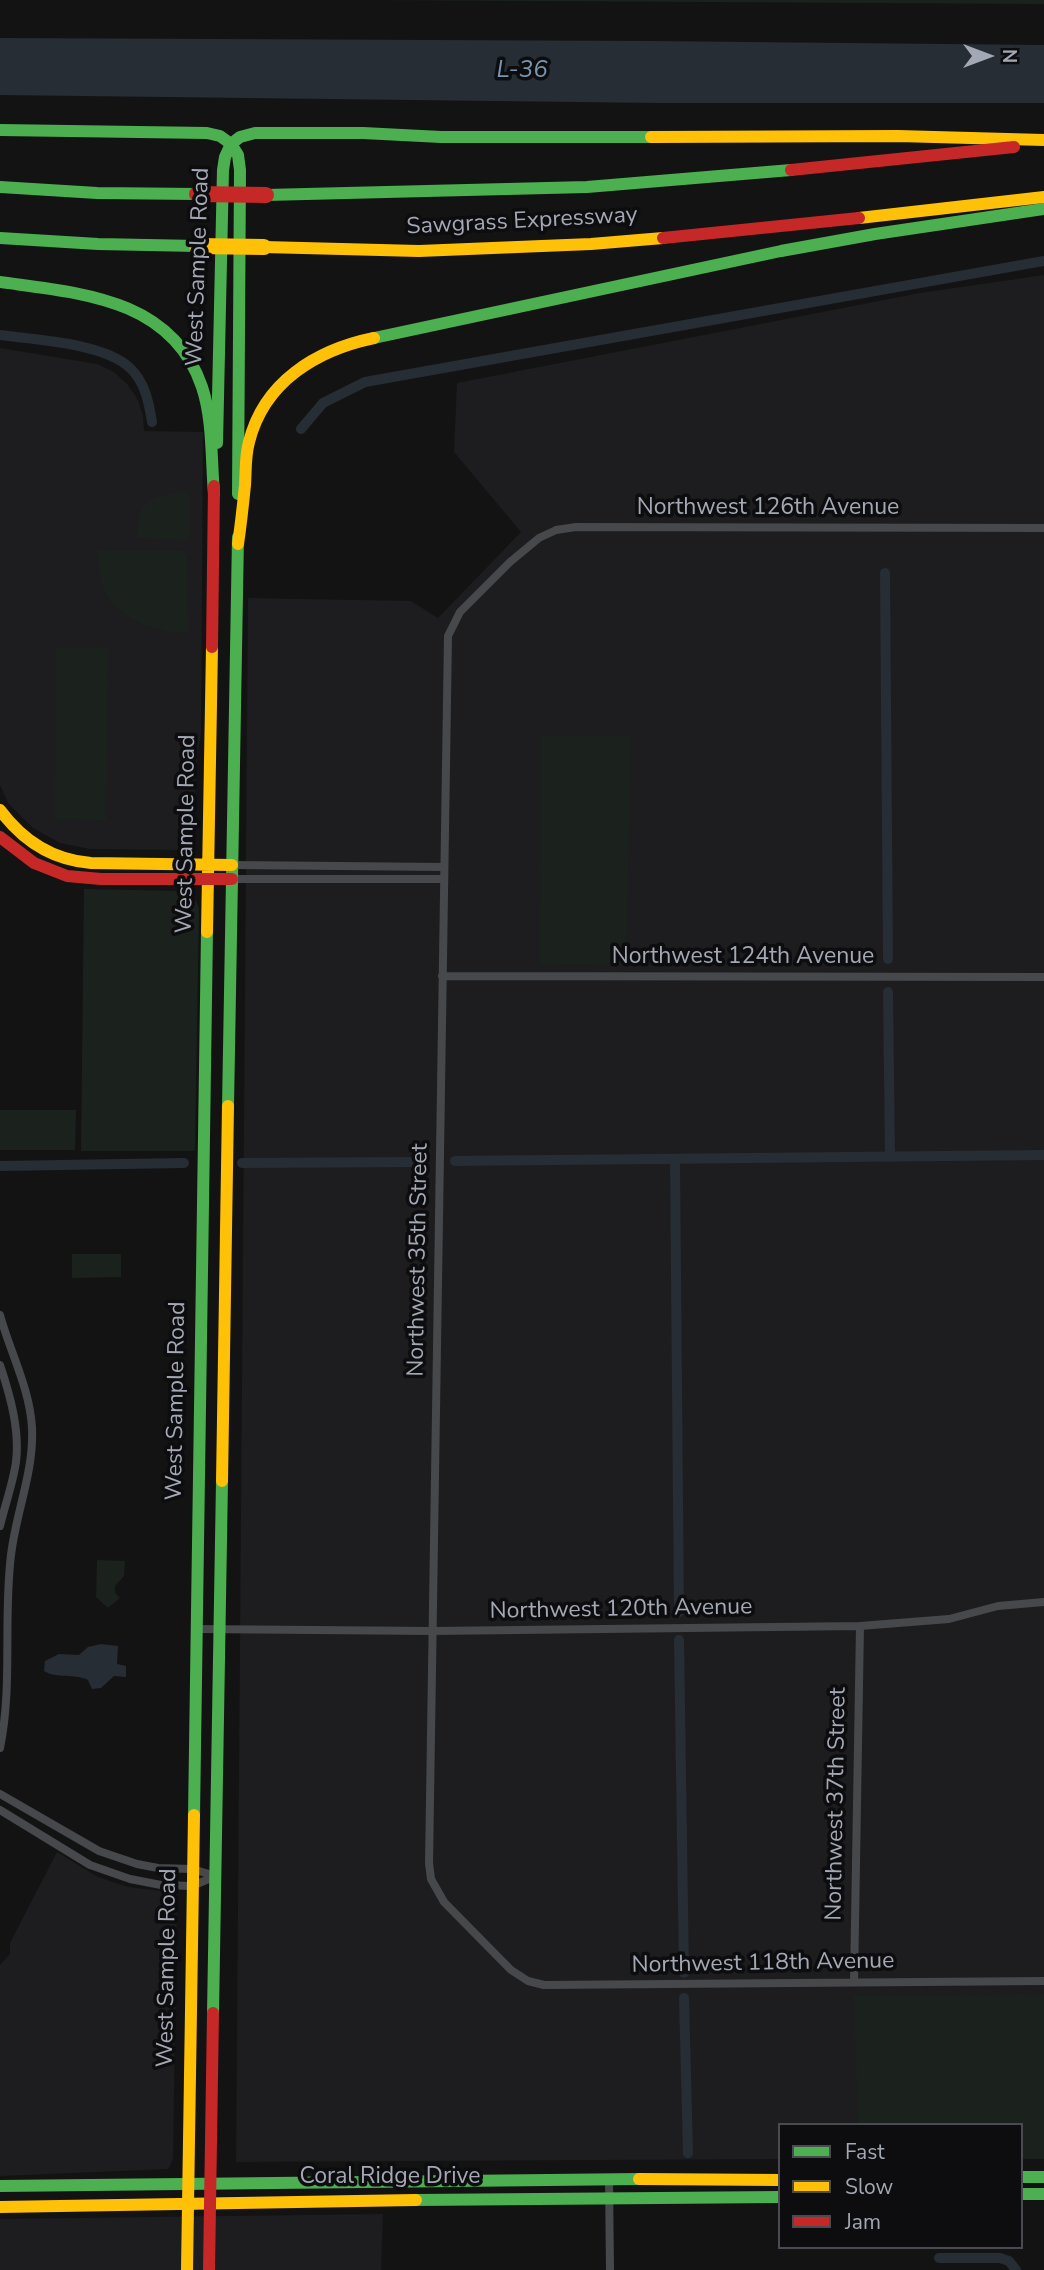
<!DOCTYPE html>
<style>
body{margin:0}
#map{position:relative;width:1044px;height:2270px;overflow:hidden;background:#131313;font-family:"Nunito Sans",sans-serif}
canvas{display:block}
.legend{position:absolute;left:778px;top:2123px;width:245px;height:126px;box-sizing:border-box;background:#0d0d0f;border:2px solid #494b51;margin:0;padding:9px 12px;list-style:none;font-size:21px;color:#a4a8b4}
.legend li{display:flex;align-items:center;gap:14px;height:35px}
.legend b{width:35px;border:2px solid #494b51}
.north{position:absolute;left:953px;top:21px;width:70px;height:70px;-webkit-text-stroke:5px #0d0d0f;paint-order:stroke;rotate:90deg;font-size:19px;font-weight:700;line-height:28px;text-align:center;color:#a4a8b4}
.north::after{content:'';display:block;margin:auto;width:24px;height:32px;background:#a4a8b4;clip-path:polygon(50% 0,100% 100%,50% 72%,0 100%)}
</style>
<div id="map">
<canvas width="1044" height="2270"></canvas>
<ul class="legend">
<li><b style="height:9px;background:#4caf50"></b>Fast</li>
<li><b style="height:9px;background:#ffc107"></b>Slow</li>
<li><b style="height:9px;background:#c62828"></b>Jam</li>
</ul>
<div class="north">N</div>
</div>
<script>
const g = document.querySelector('canvas').getContext('2d');
g.lineJoin = 'round';
function paint(path, color) { g.fillStyle = color; g.fill(path, 'evenodd'); }
function trace(path, color, width, dash) { g.strokeStyle = color; g.lineWidth = width; g.lineCap = dash ? 'butt' : 'round'; g.setLineDash(dash || []); g.stroke(path); }
function write(font, color, halo, rows, align = 'center') {
  g.font = font + ' "Nunito Sans",sans-serif'; g.lineWidth = 7; g.setLineDash([]); g.textBaseline = 'middle'; g.strokeStyle = halo; g.fillStyle = color; for (const [text, x, y, turn = 0] of rows) {
    g.save(); g.translate(x, y); g.rotate((+turn || 0) * Math.PI / 180); g.textAlign = isNaN(turn) ? turn : align; if (halo) g.strokeText(text, 0, 0); g.fillText(text, 0, 0); g.restore();
  }
}
paint(new Path2D(`
 M1044,275V2157L1021,2125H780V2159L236,2162L248,598L411,601L438,618L521,532L454,452L457,383L920,293Z
 M0,348L97,364L114,372L127,384L137,398L143,416L144,431L203,432L201,733L196,767L194,834L178,850L90,849L60,843L33,828L8,803L0,785Z
 M57,1852L98,1877L128,1887L177,1893L173,2159L168,2169L0,2176V1965L10,1954V1943Z
 M383,2214L381,2270H0V2219Z`), '#1d1d1f');
paint(new Path2D(`
 M363,0H1044V4Z
 M180,492L190,493L189,540L136,538C138,505 147,497 180,492Z
 M97,550L183,551L187,556L188,633C157,632 123,622 106,593C100,582 99,563 97,550Z
 M56,647L108,648L106,820L55,819Z
 M631,735L626,963L540,965L541,736Z
 M84,889L181,891C191,894 196,898 199,908L195,1151H81Z
 M0,1110H76L75,1150H0Z
 M72,1254H121V1277L72,1278Z
 M97,1560L125,1561L124,1576L115,1586V1593L120,1598L108,1608L96,1597Z
 M1044,1995V2159H1021V2125H858L854,1996Z`), '#1b221d');
paint(new Path2D(`
 M0,38L650,41L1044,45V103H659L0,95Z
 M101,1644L118,1646L117,1664L126,1666V1677L114,1676L101,1688L92,1689L88,1680C74,1673 57,1679 44,1671L45,1661L59,1654L79,1655L88,1647Z`), '#272d34');
trace(new Path2D(`
 M0,335C36,340 104,343 130,368C145,382 149,403 152,422
 M301,429L323,403L365,382L1044,261
 M885,573L888,959
 M888,992L890,1157
 M675,1160L679,1612
 M455,1161L1044,1155
 M242,1163L421,1162
 M0,1166L184,1163
 M679,1640L684,1973
 M684,1998L688,2153
 M939,2258H1000L1009,2261L1016,2270`), '#272d34', 10);
trace(new Path2D(`
 M1044,528L576,527L556,530L539,538L510,562L460,612L448,636L429,1863L431,1879L444,1902L511,1970L528,1981L544,1985L1044,1981
 M232,865L444,867
 M232,879H444
 M442,976L1044,977
 M0,1315C10,1352 30,1389 32,1428C34,1472 16,1512 11,1555C3,1619 13,1685 0,1748
 M0,1365C10,1395 20,1430 16,1462C13,1483 5,1505 0,1526
 M196,1629L432,1631L860,1626L949,1619L998,1606L1044,1602
 M0,1794L99,1851L137,1864L158,1868L192,1869L216,1876
 M0,1810L90,1865L130,1879L161,1885L192,1886L216,1876
 M854,1982L860,1626
 M609,2179L610,2270`), '#47484c', 8);
trace(new Path2D(`
 M0,130L207,133L220,136L231,144L240,137L255,133H363L441,137H651
 M0,187L97,193L197,194
 M266,195L587,187L791,170
 M0,238L98,244L197,246
 M0,282C80,293 172,298 202,387C213,420 211,459 214,494
 M374,338L781,251L875,234L1044,209
 M217,443L223,170L225,157L231,144L238,155L240,170L238,494
 M228,1106L238,537
 M194,1815L207,932
 M213,2013L222,1481
 M1021,2177H1044
 M0,2186L639,2179
 M1021,2194H1044
 M416,2200L780,2197`), '#4caf50', 12);
trace(new Path2D(`
 M651,137L898,136L1044,140
 M859,218L1044,197
 M264,247L419,251L591,244L663,238
 M238,544C241,524 243,505 245,485C246,471 245,456 249,442C264,382 316,350 374,338
 M0,810C23,841 52,860 91,863L232,865
 M207,932L212,647
 M222,1481L228,1106
 M639,2179L780,2180
 M0,2207L416,2200
 M187,2270L194,1815`), '#ffc107', 12);
trace(new Path2D(`
 M791,170L1014,147
 M663,238L859,218
 M212,647L214,486
 M0,837L34,863L67,876L101,879H232
 M209,2270L213,2013`), '#c62828', 12);
trace(new Path2D(`
 M197,246L264,247`), '#ffc107', 16);
trace(new Path2D(`
 M197,194L266,195`), '#c62828', 16);
write('23px', '#a4a8b4', '#0d0d0f', [
 ["Sawgrass Expressway",522,222,-3],
 ["West Sample Road",199,267,-88],
 ["Northwest 126th Avenue",768,508],
 ["West Sample Road",187,834,-89],
 ["Northwest 124th Avenue",743,957],
 ["Northwest 35th Street",419,1260,-89],
 ["West Sample Road",177,1401,-89],
 ["Northwest 120th Avenue",621,1610,-1],
 ["Northwest 37th Street",837,1804,-89],
 ["Northwest 118th Avenue",763,1964,-1],
 ["West Sample Road",168,1968,-89],
 ["Coral Ridge Drive",390,2177]
]);
write('italic 24px', '#7a95b0', '#0d0d0f', [
 ["L-36",522,71]
]);
</script>
